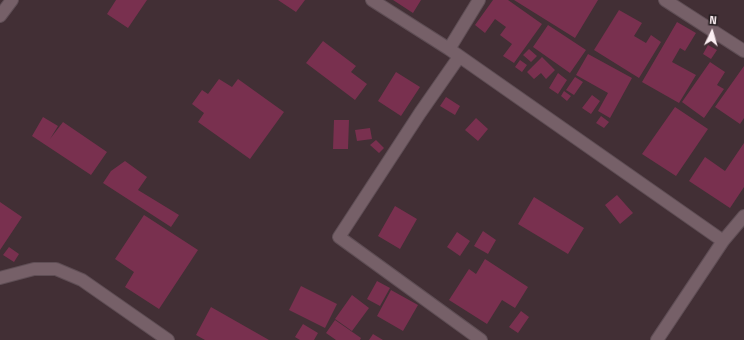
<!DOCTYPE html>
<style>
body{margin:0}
#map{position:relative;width:744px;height:340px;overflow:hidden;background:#422f35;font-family:"Titillium Web",sans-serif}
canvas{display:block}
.north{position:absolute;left:692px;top:12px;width:40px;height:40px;-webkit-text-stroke:3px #221a1d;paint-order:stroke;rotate:5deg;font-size:11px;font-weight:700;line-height:16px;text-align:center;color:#fceff3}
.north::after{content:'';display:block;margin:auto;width:14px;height:18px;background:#fceff3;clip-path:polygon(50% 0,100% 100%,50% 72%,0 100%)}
</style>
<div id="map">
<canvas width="744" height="340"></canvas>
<div class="north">N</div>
</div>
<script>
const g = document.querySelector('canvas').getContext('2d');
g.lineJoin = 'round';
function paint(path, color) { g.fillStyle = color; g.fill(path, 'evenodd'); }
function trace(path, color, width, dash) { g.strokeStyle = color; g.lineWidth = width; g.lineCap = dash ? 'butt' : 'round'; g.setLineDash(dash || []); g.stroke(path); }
paint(new Path2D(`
 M116,0H147L128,28L107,14Z
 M278,0H305L296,12Z
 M393,0H421L413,13Z
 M493,0H508L542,24L514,63L503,56L512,44L500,35L506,27L495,19L485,33L475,25Z
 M514,0H598L575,38Z
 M619,10L642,23L634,36L646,43L651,35L661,42L639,78L594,50Z
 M677,22L696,33L685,51L680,48L672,62L696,75L679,103L642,82Z
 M548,25L586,50L570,73L533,47Z
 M323,41L356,66L351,72L367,84L355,100L306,63Z
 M708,45L717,50L711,59L703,54Z
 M529,49L537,56L531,62L523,55Z
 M588,54L632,78L610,118L598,111L608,93L576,75Z
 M542,57L555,70L546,79L541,73L534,79L527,72Z
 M520,60L527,65L522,72L515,67Z
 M710,62L725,72L717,85L724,89L704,118L682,102Z
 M744,66V118L740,124L715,107Z
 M396,72L420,87L401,116L378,101Z
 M558,73L567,80L558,94L549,88Z
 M575,77L583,82L574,95L566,90Z
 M219,79L232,87L238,79L284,112L250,159L198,122L204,113L192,104L202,90L208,94Z
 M564,91L571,96L567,101L561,96Z
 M592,95L600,101L591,114L582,108Z
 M446,97L460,106L455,115L440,106Z
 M675,107L708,129L676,176L642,154Z
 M601,116L609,122L604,128L596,123Z
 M43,117L58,126L50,139L63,122L107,152L91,175L32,136Z
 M476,118L488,129L478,141L465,130Z
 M334,120H349L348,149H333Z
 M370,128L372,139L357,141L355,130Z
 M376,140L384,148L379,153L370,145Z
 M744,143V187L730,208L689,181L705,157L725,171Z
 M125,161L147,177L138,190L179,215L171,227L103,183L111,171Z
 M617,195L633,213L620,224L605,205Z
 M534,197L584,228L568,254L518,224Z
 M0,202L22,217L0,250Z
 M395,206L417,219L400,249L378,236Z
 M144,215L198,250L159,309L125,287L134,272L115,259Z
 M483,231L496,240L488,254L474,246Z
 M457,232L470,241L460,256L447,247Z
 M9,247L19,254L14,262L3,255Z
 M485,259L528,287L515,308L502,300L487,324L449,300L469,269L476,274Z
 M377,281L390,288L380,306L367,299Z
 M301,286L337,304L325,328L289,310Z
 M391,290L418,305L403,331L377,316Z
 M352,295L369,308L352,331L335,319Z
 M211,307L269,340H205L196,335Z
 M521,311L529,317L518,333L509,327Z
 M335,320L361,338L360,340H336L326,333Z
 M303,324L318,333L314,340H300L295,337Z
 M373,334L383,340H369Z`), '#79304f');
const minor = new Path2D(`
 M372,0L449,49L723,241
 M665,0L744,51
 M0,16L12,0
 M449,49L479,0
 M459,57L420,113L339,237L481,340
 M0,278L34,269H56L82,280L168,340
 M657,340L723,241L744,216`);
trace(minor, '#5f4e55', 14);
trace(minor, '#766068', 12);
</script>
